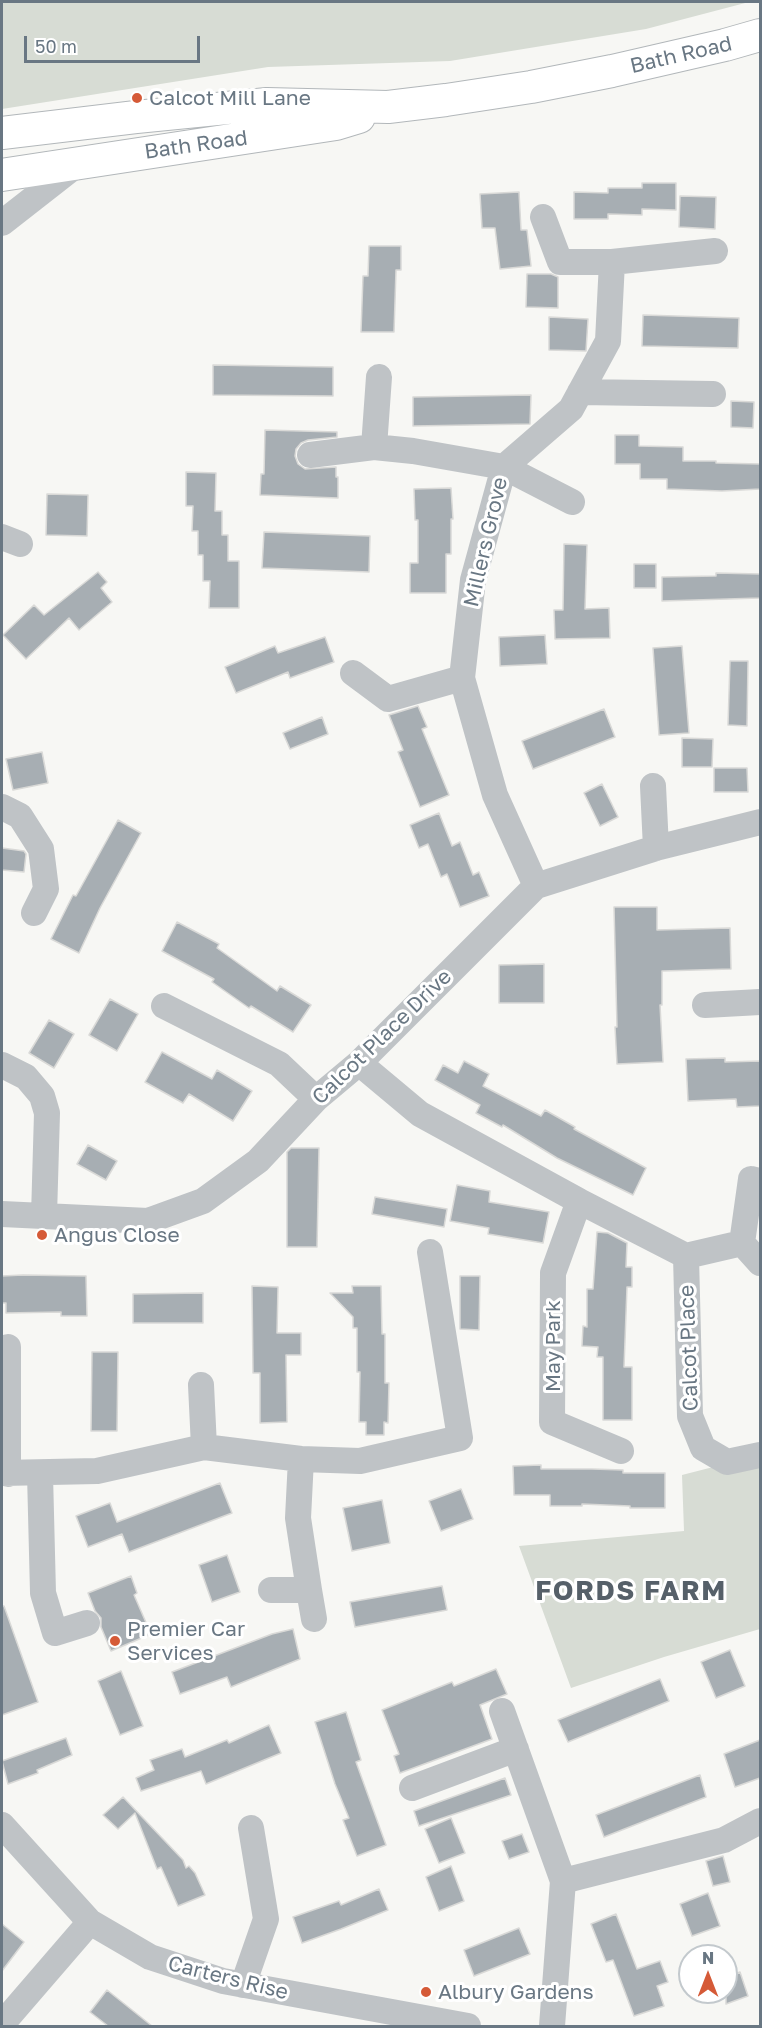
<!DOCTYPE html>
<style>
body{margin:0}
#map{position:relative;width:762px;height:2028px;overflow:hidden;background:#f7f7f4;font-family:"Golos Text",sans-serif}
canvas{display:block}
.frame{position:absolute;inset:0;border:3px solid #697783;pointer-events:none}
.north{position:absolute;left:678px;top:1944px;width:60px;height:60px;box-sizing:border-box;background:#fff;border:2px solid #c3c9cd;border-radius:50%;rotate:0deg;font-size:16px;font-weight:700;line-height:24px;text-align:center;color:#697783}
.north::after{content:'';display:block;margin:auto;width:21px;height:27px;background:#d55a37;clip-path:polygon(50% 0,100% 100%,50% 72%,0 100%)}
.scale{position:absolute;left:24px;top:36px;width:176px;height:27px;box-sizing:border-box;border:3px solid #697783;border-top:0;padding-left:8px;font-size:18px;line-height:21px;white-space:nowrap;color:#697783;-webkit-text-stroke:4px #fff;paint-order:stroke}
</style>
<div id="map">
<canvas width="762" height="2028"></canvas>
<div class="frame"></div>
<div class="north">N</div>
<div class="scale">50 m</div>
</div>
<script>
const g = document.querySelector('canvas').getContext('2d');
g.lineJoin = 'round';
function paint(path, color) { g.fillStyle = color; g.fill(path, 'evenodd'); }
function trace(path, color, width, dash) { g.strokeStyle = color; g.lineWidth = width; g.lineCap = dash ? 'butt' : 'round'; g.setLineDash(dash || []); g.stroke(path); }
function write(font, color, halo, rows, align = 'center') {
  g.font = font + ' "Golos Text",sans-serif'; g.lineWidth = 6; g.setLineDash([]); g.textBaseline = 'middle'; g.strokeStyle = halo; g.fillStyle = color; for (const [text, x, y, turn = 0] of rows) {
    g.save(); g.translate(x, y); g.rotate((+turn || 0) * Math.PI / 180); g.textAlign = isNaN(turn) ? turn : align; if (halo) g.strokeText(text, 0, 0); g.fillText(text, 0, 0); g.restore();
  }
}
paint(new Path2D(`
 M2,2H749L646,29L450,61L268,67L2,109Z
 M760,1455V1629L664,1657L571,1688L519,1546L684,1531L682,1475Z`), '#d7dcd4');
const building = new Path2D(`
 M642,183H676V210L642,209V215L608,214V219H574V192L608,193V188H642Z
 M519,192L521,230H527L531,266L500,269L495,228H482L480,194Z
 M680,196L716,197L715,229L679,227Z
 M369,246H401V270H396L394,332H361L363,276H368Z
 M527,274H551L558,277V308L526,307Z
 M643,315L739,318L738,348L642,346Z
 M549,317L588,319L586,351L549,350Z
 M213,365L333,367V396L213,395Z
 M531,395L530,424L413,426V397Z
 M731,401L754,402L753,428L731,427Z
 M265,430L337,432V437L308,440L301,443L296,449L295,456L298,464L305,469L336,467V477H338V498L260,495L261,474H264Z
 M615,435H639V446L683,447V461H716V463L760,464V489L722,491L667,489V479H640V464H615Z
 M186,472L216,473L215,511H222V535H228V561H239V608H209L210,581H203V555H198V531H192L193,506H186Z
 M451,488L453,519H451V554H446V593H410V563H418V520H415L414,489Z
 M47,494L88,495L87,536L46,535Z
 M264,532L370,536L369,572L262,568Z
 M564,544L587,545L585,609L609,608L610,638L555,639L554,610H563Z
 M634,564H656V588H634Z
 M98,572L107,582L101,588L112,602L79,630L69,618L26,659L3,635L34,605L44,615Z
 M716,573L760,574V598L662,601V577L716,576Z
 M545,635L547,664L500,666L499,637Z
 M325,637L334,662L290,678L288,672L236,693L225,667L275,646L278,653Z
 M682,646L689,733L659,735L653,648Z
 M730,661H748L747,726L728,725Z
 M418,706L427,727L422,729L449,795L420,807L398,752L403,750L389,715Z
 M604,709L615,737L533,769L522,741Z
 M322,717L328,734L290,749L283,733Z
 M682,738L713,739L712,767H682Z
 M42,752L48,783L13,790L6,759Z
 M714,768H747L748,792H714Z
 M602,784L618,817L600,826L584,793Z
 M439,813L452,846L460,842L473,875L479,872L489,896L460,907L447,874L441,877L428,844L419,848L410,825Z
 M118,820L141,833L100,908L79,953L51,939L73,895L76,896Z
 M2,848L24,851L26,854L24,872L2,870Z
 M614,907H657V930L730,928L731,969L662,971V1005H660L663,1062L617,1064L615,1027H617Z
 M177,922L219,944L217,948L277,991L280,986L311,1005L293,1032L251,1006L249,1008L212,982L214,979L162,951Z
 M544,964V1003H499V965Z
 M110,999L138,1014L117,1051L89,1035Z
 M49,1020L74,1034L54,1068L29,1053Z
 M162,1052L212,1079L217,1070L252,1091L233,1121L189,1094L183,1103L145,1082Z
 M725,1058V1062L760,1061V1106L737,1107L736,1099L688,1101L686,1059Z
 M464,1061L489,1074L483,1086L541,1116L545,1110L575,1127L574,1129L646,1168L633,1195L557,1158L503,1125L502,1127L476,1113L480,1105L435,1080L443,1065L458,1073Z
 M88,1145L117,1161L106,1180L77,1164Z
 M291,1148H319L317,1247H287V1152Z
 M457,1185L490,1191L489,1202L549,1212L543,1243L488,1234L489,1228L450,1221Z
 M375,1197L447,1209L444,1227L372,1214Z
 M597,1232L608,1233L627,1243L626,1267H632V1287H627L624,1367H632V1420H603V1357H597L598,1347L582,1346L583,1326L587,1327V1289H593Z
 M23,1275L86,1276L87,1316H61V1312L6,1313V1303H2V1276Z
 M460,1276H480L479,1330L460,1329Z
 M252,1286L278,1287L277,1333H301V1355H286L287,1422L260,1423V1373H253Z
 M352,1286H381L382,1334H385V1383H389L388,1423L384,1422V1435H366V1422H359L360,1372H357V1328H353V1317L330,1293H353Z
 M203,1293V1323H133V1294Z
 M92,1352H118L117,1431H91Z
 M541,1465V1469H592L623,1470V1473H665V1508H630V1506L582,1504V1506H550V1495H514L513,1466Z
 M220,1483L232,1513L129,1552L122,1534L88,1547L76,1516L110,1503L117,1522Z
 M461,1489L473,1519L441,1531L429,1501Z
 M382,1500L390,1543L352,1551L343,1508Z
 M227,1555L240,1592L212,1602L199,1565Z
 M131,1576L137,1593L134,1595L151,1634L111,1651L101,1627V1618L95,1611L88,1593Z
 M442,1586L447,1610L355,1627L350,1602Z
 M2,1606H4L38,1702L2,1715Z
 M293,1629L300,1659L231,1687L227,1677L180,1694L172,1672L272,1634Z
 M730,1650L745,1686L716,1698L701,1662Z
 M496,1669L507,1694L480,1705L492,1739L400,1773L394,1756L399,1754L382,1710L452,1682L454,1686Z
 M121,1671L143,1726L120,1735L98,1681Z
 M660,1679L669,1701L568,1742L558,1720Z
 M346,1712L361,1760L356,1762L386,1845L357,1856L343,1820L349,1818L335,1784L315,1722Z
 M269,1725L281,1753L206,1784L201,1771L141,1791L136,1778L154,1770L150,1760L182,1749L185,1757L227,1740L229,1743Z
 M66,1738L72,1755L37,1770L38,1773L8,1784L2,1761Z
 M760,1740V1778L735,1787L724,1754Z
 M700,1775L706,1797L604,1837L596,1815Z
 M505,1778L511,1795L419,1826L414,1811Z
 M123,1797L183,1860L186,1868L189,1866L195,1873L205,1895L178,1906L161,1867L157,1869L135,1813L118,1829L103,1815Z
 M451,1818L465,1853L439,1863L425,1829Z
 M522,1834L529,1852L509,1859L502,1841Z
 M723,1856L730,1882L713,1886L706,1861Z
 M451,1866L464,1901L439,1911L426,1877Z
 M379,1889L388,1910L341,1929L302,1943L293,1917L339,1901L341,1905Z
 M708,1893L720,1926L692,1936L680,1904Z
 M616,1914L637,1969L660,1961L668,1982L657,1986L664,2006L634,2016L613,1960L606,1962L591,1924Z
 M2,1924L24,1942L2,1971Z
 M519,1928L530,1954L474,1976L464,1950Z
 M740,1972L748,1996L726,2004V1977Z
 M107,1990L152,2026H108L90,2012Z`);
paint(building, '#a7aeb3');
trace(building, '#d9d9d7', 1.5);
const major = new Path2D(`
 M2,133L136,117L267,104L388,107L446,100L531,87L612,71L725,45L760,35
 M2,175L336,124L359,117`);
trace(major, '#b2b7ba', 34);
trace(new Path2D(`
 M543,217L560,262H612L715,251
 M2,223L80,162
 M580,392L713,394
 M374,447L379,377
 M310,455L374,447L413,451L504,467L572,502
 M2,537L20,544
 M353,673L388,699L462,678
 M653,786L656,848
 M2,807L20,816L41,849L46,889L34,913
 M536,886L495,795L462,678L473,580L504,467L571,409L608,341L612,262
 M705,1005L760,1002
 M164,1006L279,1064L316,1099
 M359,1063L420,1114L579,1201L686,1256
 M2,1065L26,1077L42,1096L47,1113L44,1216
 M579,1201L553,1273L552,1422L621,1451
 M2,1214L148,1221L203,1201L258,1161L316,1099L359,1063L536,886L656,848L760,822
 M742,1243L751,1179L760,1181
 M686,1256L690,1416L703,1448L727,1462L760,1455
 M686,1256L742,1243L760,1263
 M201,1385L204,1447
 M2,1473L97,1471L204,1447L301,1459L360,1461L460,1438L430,1252
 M8,1474V1347
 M40,1474L43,1593L55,1633L87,1623
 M271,1590H309L298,1518L301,1459
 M309,1590L314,1619
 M502,1711L563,1881L552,2026
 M412,1788L516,1749
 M2,1825L90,1922L150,1957L223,1981L468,2026
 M563,1881L724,1840L760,1821
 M243,1985L266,1919L251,1828
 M2,2024L90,1922`), '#bfc3c6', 26);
trace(major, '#fff', 32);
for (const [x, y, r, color] of [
 [137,98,6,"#d55a37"],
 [42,1235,6,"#d55a37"],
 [115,1641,6,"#d55a37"],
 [426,1992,6,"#d55a37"]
]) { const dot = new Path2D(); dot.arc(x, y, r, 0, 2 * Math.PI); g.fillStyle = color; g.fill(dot); trace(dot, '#fff', 2); }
write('21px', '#697783', '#fff', [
 ["Bath Road",681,55,-13],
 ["Bath Road",196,145,-8],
 ["Millers Grove",486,542,-77],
 ["Calcot Place Drive",382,1037,-44],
 ["May Park",553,1346,-90],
 ["Calcot Place",689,1348,-92],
 ["Carters Rise",228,1978,14]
]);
write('21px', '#697783', '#fff', [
 ["Calcot Mill Lane",149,98],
 ["Angus Close",54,1235],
 ["Premier Car",127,1629],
 ["Services",127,1653],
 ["Albury Gardens",438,1992]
], 'left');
g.letterSpacing = '1.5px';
write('bold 27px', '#566069', '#fff', [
 ["FORDS FARM",631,1591]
]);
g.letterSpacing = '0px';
</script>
